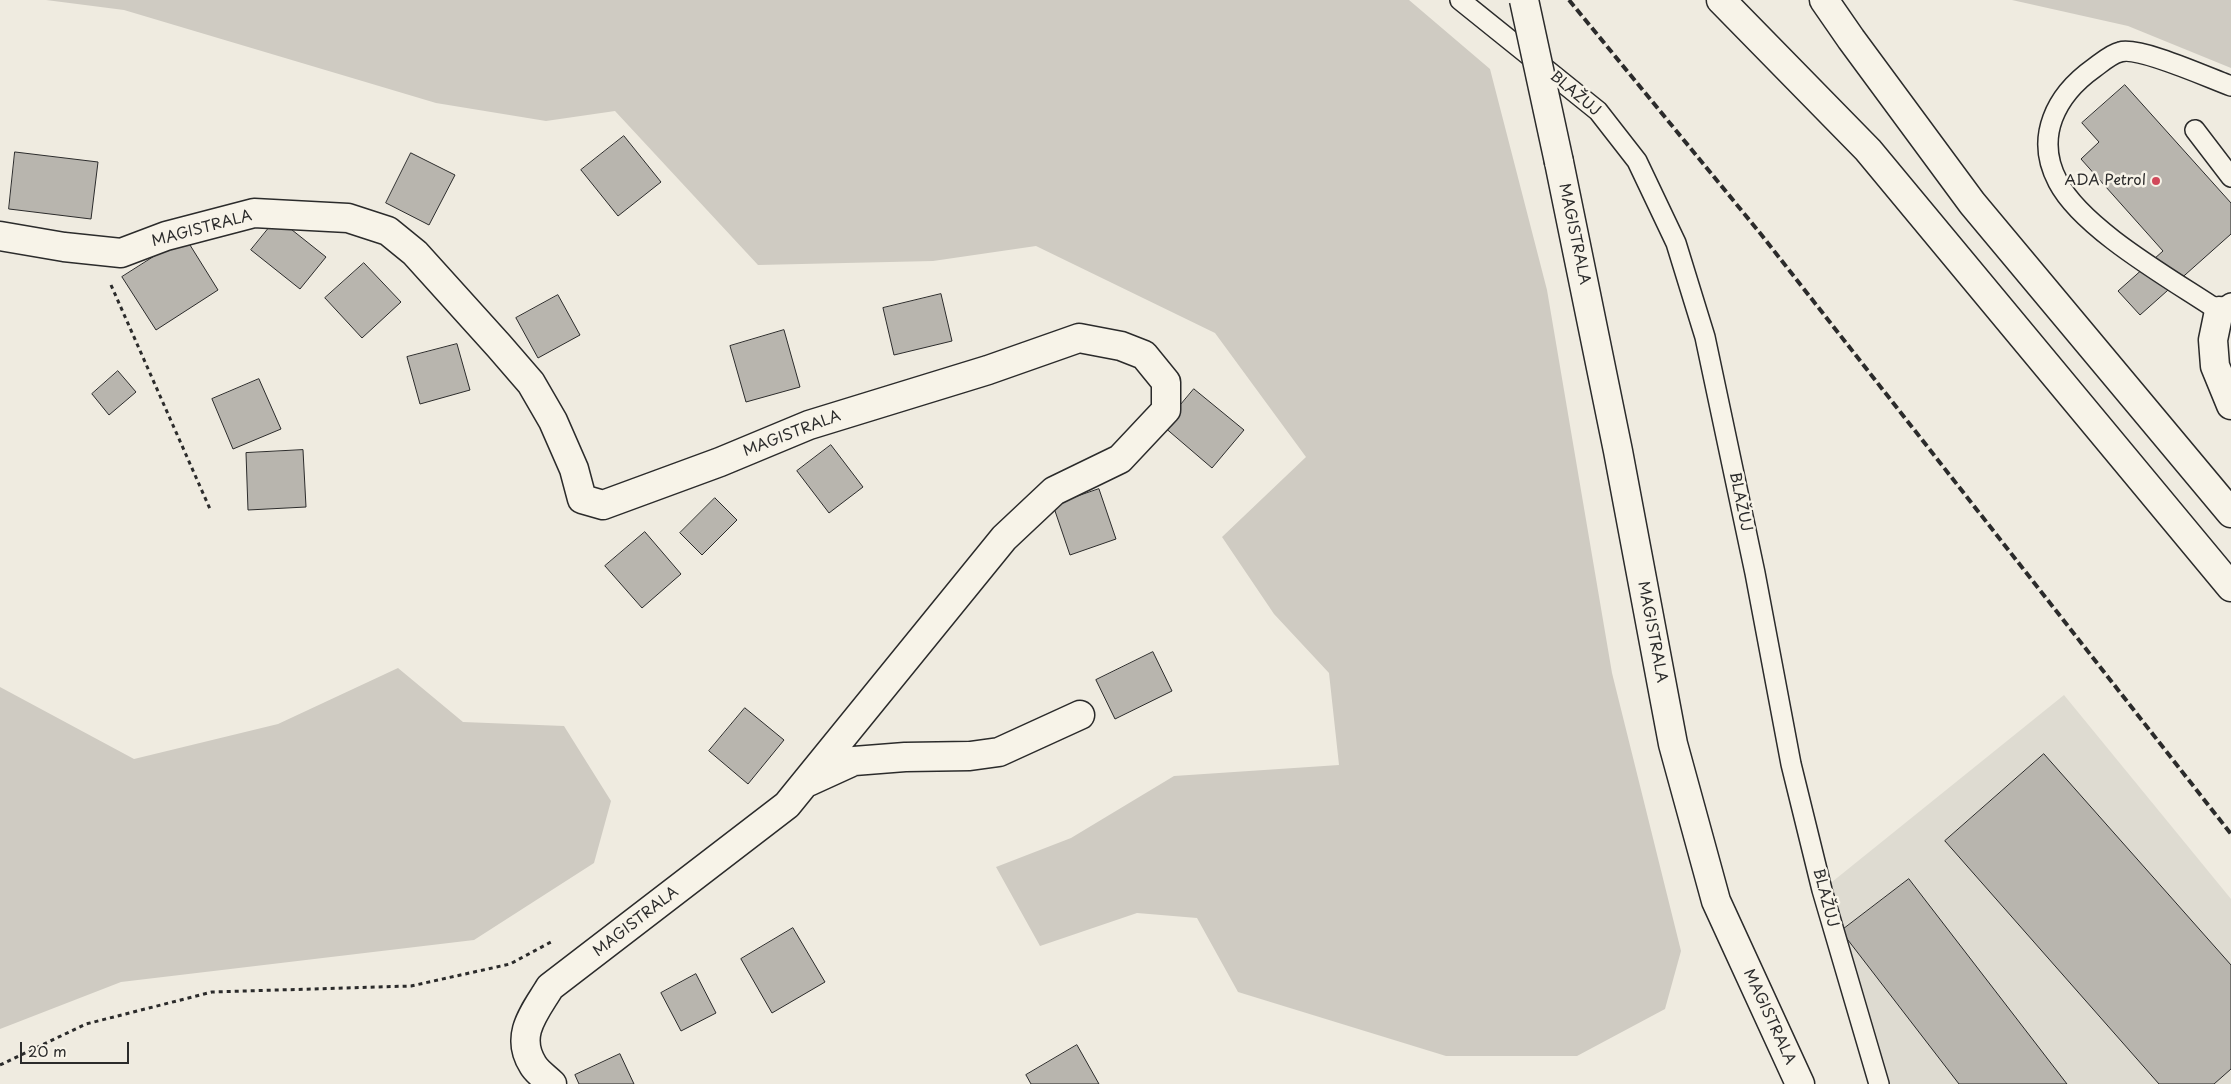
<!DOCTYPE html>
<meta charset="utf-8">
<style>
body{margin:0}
#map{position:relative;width:2231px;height:1084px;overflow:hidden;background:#efebe0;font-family:"Playpen Sans",sans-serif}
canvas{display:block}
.scale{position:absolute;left:20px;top:1042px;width:109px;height:22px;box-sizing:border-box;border:2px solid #2b2b2b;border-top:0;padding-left:6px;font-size:15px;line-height:18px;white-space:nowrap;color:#2b2b2b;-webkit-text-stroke:4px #f7f3e8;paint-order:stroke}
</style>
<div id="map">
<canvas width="2231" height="1084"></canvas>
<div class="scale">20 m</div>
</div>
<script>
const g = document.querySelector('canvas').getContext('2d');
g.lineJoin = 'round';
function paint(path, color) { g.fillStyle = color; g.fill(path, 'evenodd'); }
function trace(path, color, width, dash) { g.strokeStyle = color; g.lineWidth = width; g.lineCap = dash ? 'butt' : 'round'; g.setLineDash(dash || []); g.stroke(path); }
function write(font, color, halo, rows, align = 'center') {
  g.font = font + ' "Playpen Sans",sans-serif'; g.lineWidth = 5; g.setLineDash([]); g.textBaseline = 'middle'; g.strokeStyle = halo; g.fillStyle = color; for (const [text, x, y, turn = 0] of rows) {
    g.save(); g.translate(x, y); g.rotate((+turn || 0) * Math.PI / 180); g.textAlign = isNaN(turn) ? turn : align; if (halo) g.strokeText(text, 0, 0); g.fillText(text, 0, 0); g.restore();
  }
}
paint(new Path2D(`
 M2064,695L2231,899V1084H1879L1822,890Z`), '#dedbd1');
paint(new Path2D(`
 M46,0H1409L1490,69L1547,290L1612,673L1681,951L1665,1009L1577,1056H1446L1238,992L1197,918L1137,913L1040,946L996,867L1071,838L1174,776L1339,765L1329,673L1274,614L1222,537L1306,457L1215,333L1036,246L933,261L758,265L615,111L546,121L436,103L124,10Z
 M2012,0H2231V68L2128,26Z
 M398,668L463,722L564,726L611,801L594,863L474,940L121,982L0,1029V687L134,759L278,724Z`), '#cfcbc2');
const building = new Path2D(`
 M2125,85L2231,203V234L2140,315L2118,291L2163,251L2081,159L2099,142L2082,123Z
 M624,136L661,182L618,216L581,170Z
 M15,152L98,162L91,219L9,209Z
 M411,153L455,175L429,225L386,203Z
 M277,218L326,257L300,289L251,250Z
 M185,237L218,290L156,330L122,277Z
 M364,263L401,302L362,338L325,298Z
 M941,294L952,341L894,355L883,308Z
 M558,295L580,335L538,358L516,318Z
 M784,330L800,387L746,402L730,346Z
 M457,344L470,390L420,404L407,357Z
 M118,371L136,392L109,415L92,394Z
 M259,379L281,429L233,449L212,399Z
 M1194,389L1244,430L1212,468L1163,426Z
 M831,445L863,487L829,513L797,471Z
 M303,450L306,507L248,510L246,453Z
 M1099,489L1116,539L1070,555L1053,505Z
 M715,498L737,520L702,555L680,533Z
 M645,532L681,574L642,608L605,566Z
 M1153,652L1172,691L1115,719L1096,680Z
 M745,708L784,740L748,784L709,751Z
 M2044,754L2231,965V1069L2214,1084H2159L1945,841Z
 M1909,879L2067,1084H1959L1841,931Z
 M793,928L825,982L772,1013L741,959Z
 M696,974L716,1013L681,1031L661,993Z
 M1077,1045L1099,1084H1031L1026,1075Z
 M620,1054L634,1084H579L575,1075Z`);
paint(building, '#b8b5ae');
trace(building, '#2b2b2b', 1);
const service = new Path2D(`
 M1460,0L1598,111L1637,161L1676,243L1705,337L1755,573L1791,764L1822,890L1879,1084
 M2231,86C2209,78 2139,46 2120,52C2111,54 2101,63 2094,68C2056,95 2034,137 2058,182C2083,230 2173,280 2219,311L2231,303
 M2195,130L2231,177`);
const minor = new Path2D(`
 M0,236L64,247L121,253L166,236L254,213L348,218L388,231L415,253L499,346L531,383L553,421L574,469L582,499L603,505L720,462L809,425L988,370L1079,338L1121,346L1144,355L1166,382V410L1120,459L1054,491L1004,538L787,805L550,987C535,1012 514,1035 533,1065C537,1072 546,1078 552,1084
 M808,782L854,761L905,757L970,756L999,752L1080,715`);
const secondary = new Path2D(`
 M1559,162L1618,451L1673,744L1716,901L1800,1084`);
const trunk = new Path2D(`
 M1721,0L1868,150L2231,587
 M1824,0L1851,39L1972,203L2231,513
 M2219,311L2213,340L2215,366L2231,405`);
trace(service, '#2b2b2b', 22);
trace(minor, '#2b2b2b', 31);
trace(secondary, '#2b2b2b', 31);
trace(trunk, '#2b2b2b', 31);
trace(new Path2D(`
 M111,285L210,509
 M0,1065L86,1024L212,992L411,986L510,964L551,942`), '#2b2b2b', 3, [4, 4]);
trace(service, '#f7f3e8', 19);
trace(minor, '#f7f3e8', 28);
trace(secondary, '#f7f3e8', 28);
trace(trunk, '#f7f3e8', 28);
trace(new Path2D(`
 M1569,0L1760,233L2231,834`), '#2b2b2b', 4, [8, 4]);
const secondaryBridge = new Path2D(`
 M1524,0L1559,162`);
trace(secondaryBridge, '#2b2b2b', 31, []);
trace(secondaryBridge, '#f7f3e8', 28);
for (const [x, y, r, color] of [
 [2156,181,5,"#d1495b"]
]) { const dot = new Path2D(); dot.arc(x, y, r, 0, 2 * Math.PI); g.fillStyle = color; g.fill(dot); trace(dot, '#f7f3e8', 2); }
write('15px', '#2b2b2b', '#f7f3e8', [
 ["BLAŽUJ",1575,94,40],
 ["MAGISTRALA",202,229,-15],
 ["MAGISTRALA",1574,234,78],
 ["MAGISTRALA",792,434,-21],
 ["BLAŽUJ",1740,502,78],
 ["MAGISTRALA",1652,632,79],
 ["BLAŽUJ",1825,898,75],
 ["MAGISTRALA",636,922,-38],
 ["MAGISTRALA",1769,1017,65]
]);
write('15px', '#2b2b2b', '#f7f3e8', [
 ["ADA Petrol",2146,181]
], 'right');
</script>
